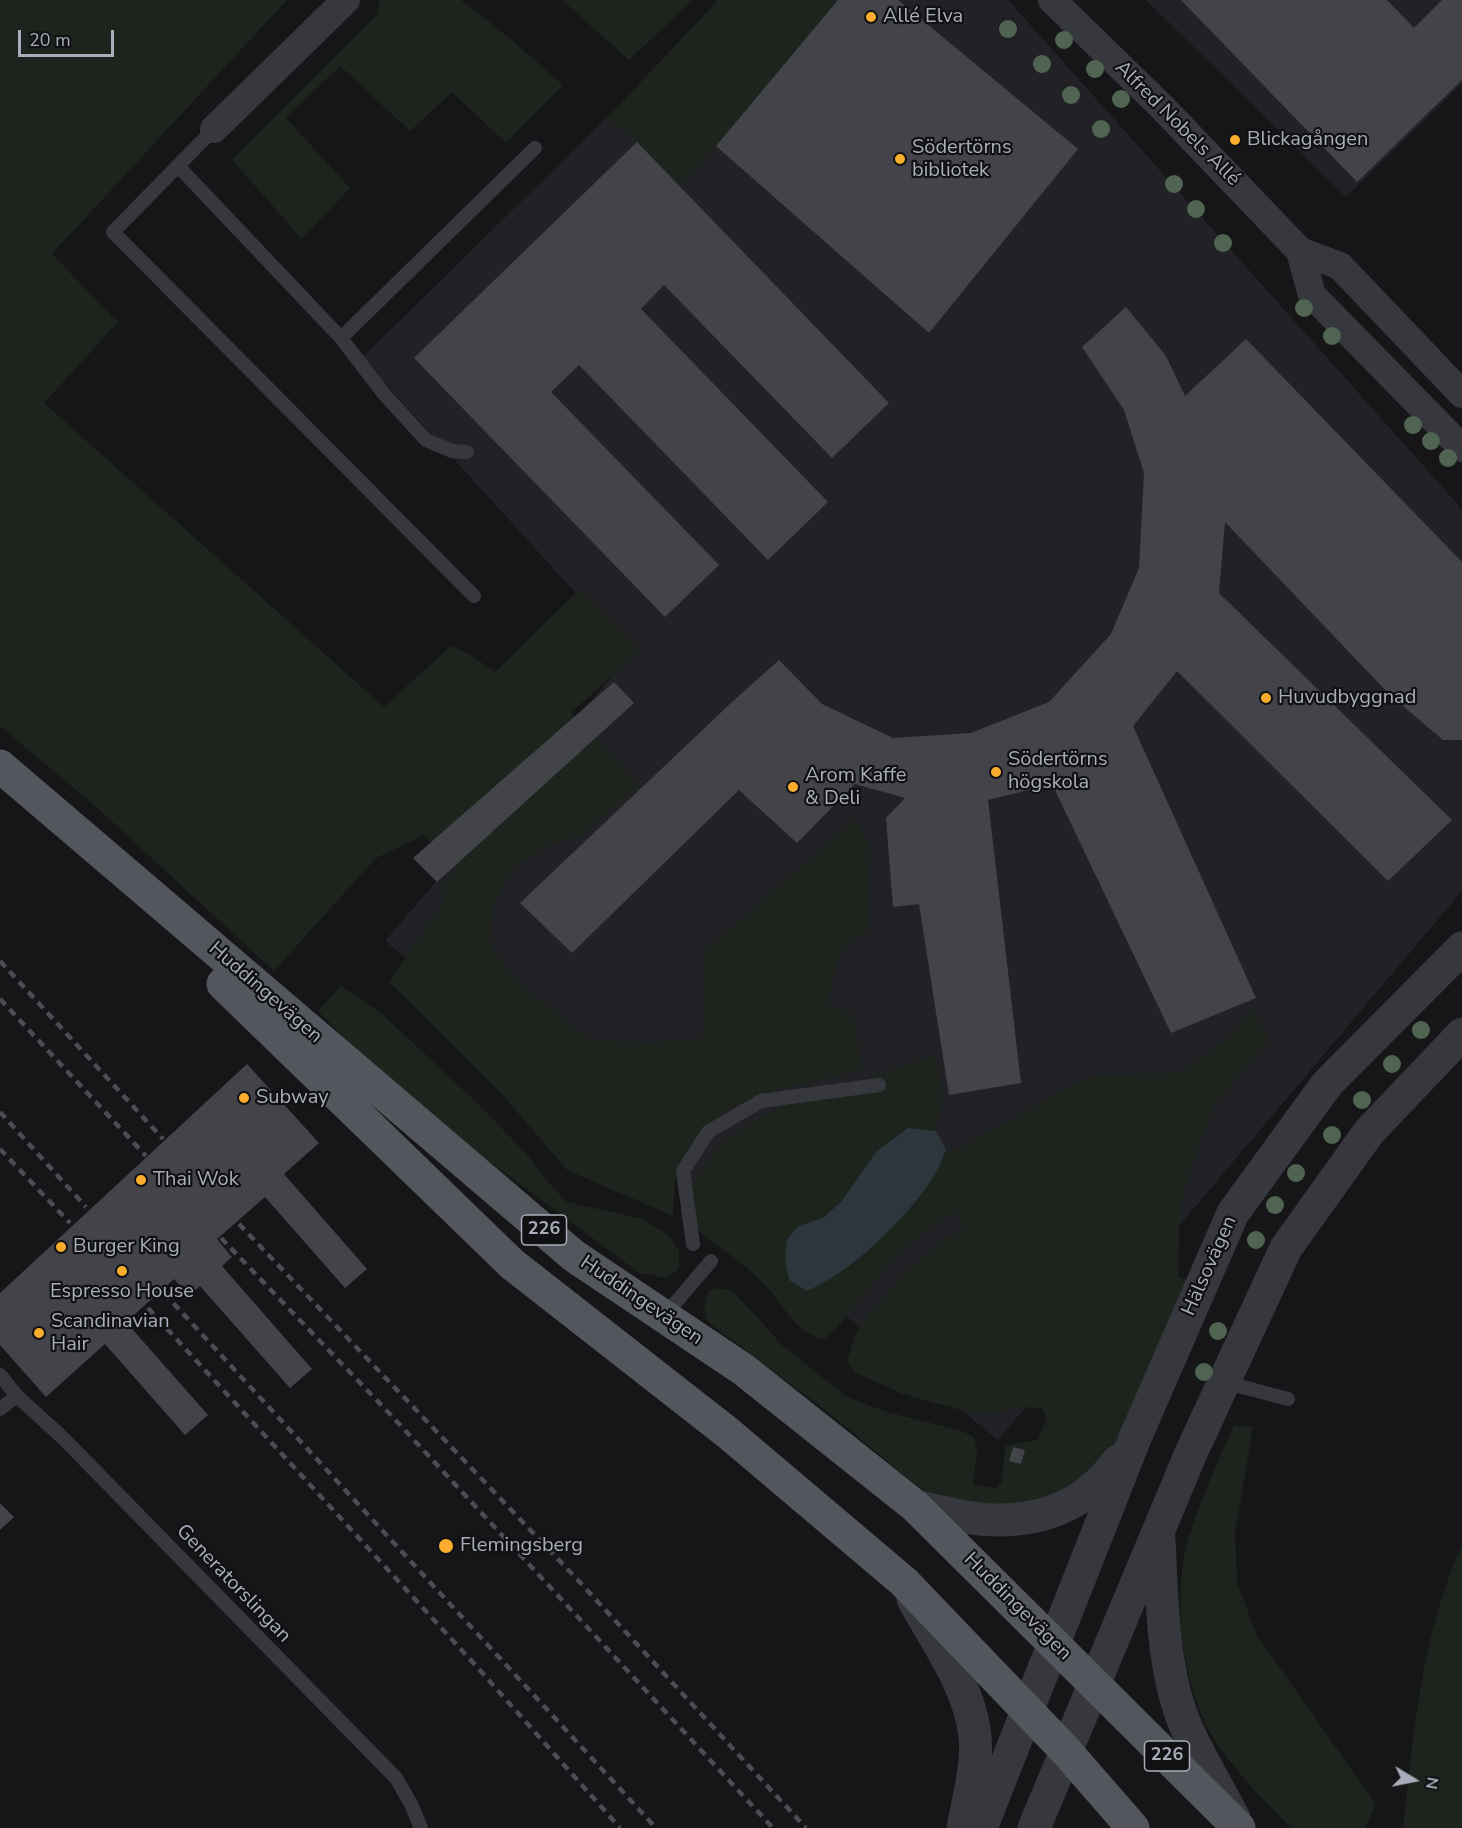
<!DOCTYPE html>
<meta charset="utf-8">
<style>
body{margin:0}
#map{position:relative;width:1462px;height:1828px;overflow:hidden;background:#161619;font-family:"Nunito Sans",sans-serif}
canvas{display:block}
.north{position:absolute;left:1384px;top:1750px;width:60px;height:60px;-webkit-text-stroke:4px #111114;paint-order:stroke;rotate:100deg;font-size:16px;font-weight:700;line-height:24px;text-align:center;color:#a8aeb9}
.north::after{content:'';display:block;margin:auto;width:21px;height:27px;background:#a8aeb9;clip-path:polygon(50% 0,100% 100%,50% 72%,0 100%)}
.scale{position:absolute;left:18px;top:30px;width:96px;height:27px;box-sizing:border-box;border:3px solid #a8aeb9;border-top:0;padding-left:8px;font-size:18px;line-height:21px;white-space:nowrap;color:#a8aeb9;-webkit-text-stroke:4px #111114;paint-order:stroke}
</style>
<div id="map">
<canvas width="1462" height="1828"></canvas>
<div class="north">N</div>
<div class="scale">20 m</div>
</div>
<script>
const g = document.querySelector('canvas').getContext('2d');
g.lineJoin = 'round';
function paint(path, color) { g.fillStyle = color; g.fill(path, 'evenodd'); }
function trace(path, color, width, dash) { g.strokeStyle = color; g.lineWidth = width; g.lineCap = dash ? 'butt' : 'round'; g.setLineDash(dash || []); g.stroke(path); }
function write(font, color, halo, rows, align = 'center') {
  g.font = font + ' "Nunito Sans",sans-serif'; g.lineWidth = 4.5; g.setLineDash([]); g.textBaseline = 'middle'; g.strokeStyle = halo; g.fillStyle = color; for (const [text, x, y, turn = 0] of rows) {
    g.save(); g.translate(x, y); g.rotate((+turn || 0) * Math.PI / 180); g.textAlign = isNaN(turn) ? turn : align; if (halo) g.strokeText(text, 0, 0); g.fillText(text, 0, 0); g.restore();
  }
}
paint(new Path2D(`
 M726,0H1008L1462,509V891L998,1440L385,941L631,654L362,358Z
 M1146,0H1462V84L1346,197Z`), '#222226');
paint(new Path2D(`
 M0,0H287L52,254L118,322L44,403L384,707L451,646L469,654L495,672L580,589L640,650L571,713L639,785L582,835L548,845L516,866L492,906L490,947L523,987L591,1040L650,1043L704,1038L703,953L856,819L870,849L868,930L840,952L827,1005L853,1013L862,1070L768,1092L730,1107L695,1140L675,1173L673,1216L567,1170L500,1092L389,982L445,900L439,886L456,869L424,835L376,858L274,971L94,805L0,726Z
 M380,0H461L512,40L563,85L506,143L452,92L410,131L340,66L286,118L350,188L302,239L232,160L377,15Z
 M562,0H693L629,60Z
 M718,0H838L716,146L679,186L637,142L607,118Z
 M341,986L381,1013L474,1100L526,1153L545,1179L567,1202L642,1219L669,1235L679,1251V1268L667,1278L639,1273L461,1140L381,1075L318,1011Z
 M1252,1008L1269,1040L1214,1106L1199,1144L1180,1205L1178,1277L1189,1280L1116,1444L1081,1488L1013,1513L935,1499L907,1478L833,1416L708,1322L704,1307L709,1290L719,1288L733,1291L782,1345L847,1397L887,1412L962,1431L974,1437L977,1451L973,1485L996,1488L1002,1482L1005,1445L1038,1440L1047,1418L1042,1408L1020,1407L997,1413H972L903,1394L855,1373L847,1362L854,1337L873,1309L904,1274L944,1239L961,1232L962,1223L956,1211C918,1233 889,1264 860,1298C847,1313 840,1328 824,1339C794,1334 783,1302 763,1283C745,1264 718,1247 697,1230L692,1185L720,1144L774,1109L935,1056L943,1095L936,1131L908,1128L876,1152L841,1202L823,1218L798,1226L854,1264L910,1208L935,1174L946,1150L961,1148L1070,1086L1094,1076L1179,1073L1230,1037Z
 M1234,1425L1253,1427L1235,1533L1237,1582L1256,1634L1375,1803L1366,1828H1291C1266,1803 1242,1778 1221,1750C1185,1699 1172,1613 1185,1552C1195,1511 1217,1464 1234,1425Z
 M1462,1547V1828H1403C1412,1750 1418,1673 1442,1598C1448,1581 1453,1563 1462,1547Z`), '#1c241d');
paint(new Path2D(`
 M908,1128L936,1131L946,1150C942,1158 939,1168 934,1176C907,1218 853,1271 807,1291L789,1280L785,1258L787,1240L798,1226L823,1218L841,1202L876,1152Z`), '#2c363d');
paint(new Path2D(`
 M838,0H898L1078,149L929,333L716,146Z
 M1181,0H1387L1414,28L1442,0H1462V80L1357,182Z
 M637,142L889,403L832,458L664,285L641,309L828,502L768,560L579,365L551,392L719,565L665,617L414,358Z
 M1126,307L1166,356L1185,396L1246,339L1462,562V740H1443L1390,695L1225,522L1219,593L1452,820L1388,881L1177,671L1133,726L1256,998L1171,1033L1052,784L988,800L1021,1083L949,1095L919,904L893,907L886,818L905,798L855,784L797,843L739,790L572,953L520,903L731,703L779,660L822,704L893,738L971,733L1049,702L1111,634L1139,568L1144,473L1124,410L1082,347Z
 M614,682L634,703L437,882L413,858Z
 M247,1064L319,1143L284,1174L367,1269L345,1288L265,1197L217,1239L232,1257L222,1266L312,1369L290,1388L200,1286L189,1296L174,1279L126,1322L208,1415L185,1435L105,1344L46,1397L0,1345V1293Z
 M1013,1447L1025,1450L1021,1464L1009,1461Z
 M0,1503L14,1517L0,1530Z`), '#424449');
trace(new Path2D(`
 M214,129L113,232L474,596
 M178,166L341,338
 M467,452L452,451L426,440L384,394L341,338L535,148
 M693,1244L683,1171L708,1132L761,1101L879,1085
 M664,1316L711,1261
 M0,1375L17,1396
 M1224,1382L1288,1399
 M0,1409L17,1396L63,1438L396,1778L411,1804L421,1828`), '#37383e', 14);
trace(new Path2D(`
 M1052,0L1162,107L1300,251L1340,266L1462,394
 M214,129L346,0
 M1300,251L1312,295L1462,448`), '#37383e', 28);
trace(new Path2D(`
 M915,1506C942,1512 970,1520 998,1520C1049,1520 1088,1502 1118,1461
 M1159,1539C1162,1599 1162,1673 1187,1729C1201,1759 1218,1788 1234,1818
 M913,1599C936,1641 971,1689 975,1737C978,1767 968,1799 963,1828
 M981,1828L1135,1438L1233,1213L1327,1084L1462,948
 M1034,1828L1191,1453L1286,1248L1369,1132L1462,1034`), '#37383e', 33);
trace(new Path2D(`
 M0,766L574,1256L744,1370L915,1506L1239,1828
 M223,984L512,1264L728,1433L904,1582L1066,1751L1133,1828`), '#53565d', 33);
trace(new Path2D(`
 M0,961L163,1139
 M0,999L146,1156
 M0,1112L86,1207
 M0,1149L70,1223
 M239,1224L576,1578L806,1828
 M221,1238L389,1413L773,1828
 M164,1293L656,1828
 M148,1308L478,1668L620,1828`), '#4a4d53', 4.5, [8, 6]);
g.fillStyle = '#4f6551';
for (const [x, y] of [
 [1008,29],
 [1064,40],
 [1042,64],
 [1095,69],
 [1071,95],
 [1121,99],
 [1101,129],
 [1174,184],
 [1196,209],
 [1223,243],
 [1304,308],
 [1332,336],
 [1413,425],
 [1431,441],
 [1448,458],
 [1421,1030],
 [1392,1064],
 [1362,1100],
 [1332,1135],
 [1296,1173],
 [1275,1205],
 [1256,1240],
 [1218,1331],
 [1204,1372]
]) { g.beginPath(); g.arc(x, y, 9, 0, 2 * Math.PI); g.fill(); }
for (const [x, y, r, color] of [
 [871,17,6,"#faad2c"],
 [1235,140,6,"#faad2c"],
 [900,159,6,"#faad2c"],
 [1266,698,6,"#faad2c"],
 [996,772,6,"#faad2c"],
 [793,787,6,"#faad2c"],
 [244,1098,6,"#faad2c"],
 [141,1180,6,"#faad2c"],
 [61,1247,6,"#faad2c"],
 [122,1271,6,"#faad2c"],
 [39,1333,6,"#faad2c"],
 [446,1546,8,"#faad2c"]
]) { const dot = new Path2D(); dot.arc(x, y, r, 0, 2 * Math.PI); g.fillStyle = color; g.fill(dot); trace(dot, '#111114', 2); }
for (const [x, y, w] of [
 [544,1230,45],
 [1167,1756,45]
]) { const box = new Path2D(); box.roundRect(x - w / 2, y - 15, w, 30, 4.5); g.fillStyle = '#111114'; g.fill(box); trace(box, '#a8aeb9', 1.5); }
write('bold 18px', '#a8aeb9', null, [
 ["226",544,1230],
 ["226",1167,1756]
]);
write('20px', '#a8aeb9', '#111114', [
 ["Allé Elva",883,17],
 ["Blickagången",1247,140],
 ["Södertörns",912,148],
 ["bibliotek",912,171],
 ["Huvudbyggnad",1278,698],
 ["Södertörns",1008,760],
 ["högskola",1008,783],
 ["Arom Kaffe",805,776],
 ["& Deli",805,799],
 ["Subway",256,1098],
 ["Thai Wok",153,1180],
 ["Burger King",73,1247],
 ["Espresso House",122,1292,"center"],
 ["Scandinavian",51,1322],
 ["Hair",51,1345],
 ["Flemingsberg",460,1546]
], 'left');
write('20px', '#a8aeb9', '#111114', [
 ["Alfred Nobels Allé",1177,124,45],
 ["Huddingevägen",265,993,41],
 ["Hälsovägen",1210,1266,-66],
 ["Huddingevägen",641,1301,34],
 ["Generatorslingan",233,1584,46],
 ["Huddingevägen",1017,1607,45]
]);
</script>
